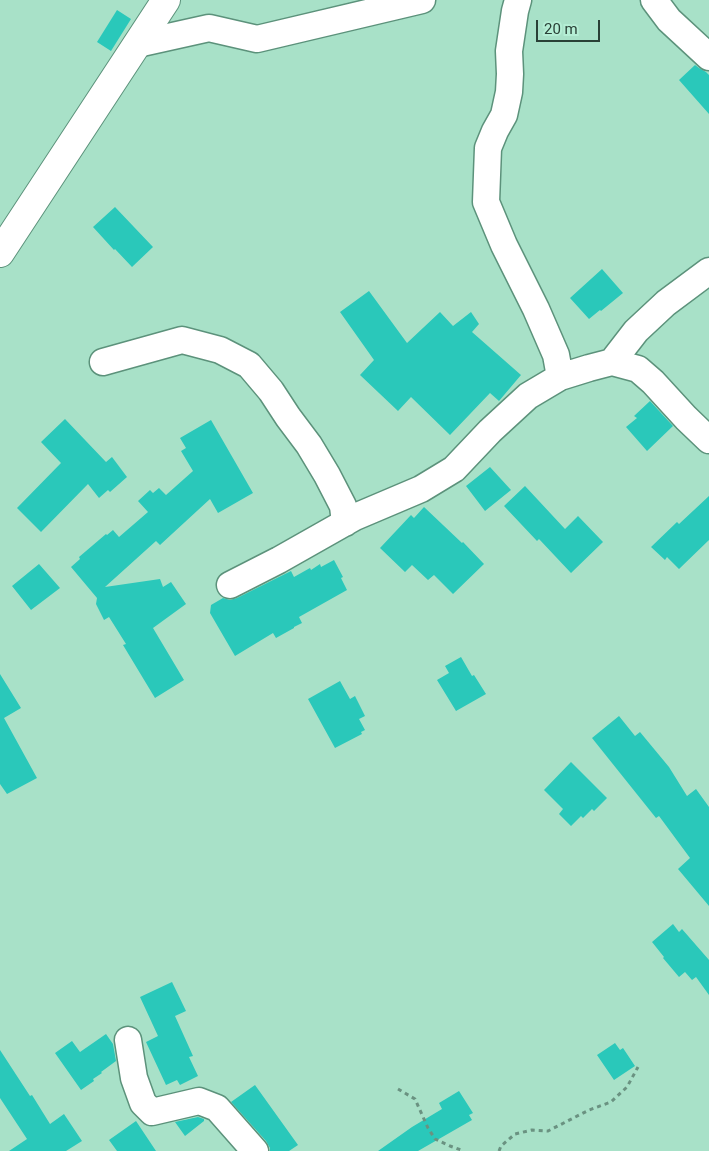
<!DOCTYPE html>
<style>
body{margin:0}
#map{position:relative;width:709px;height:1151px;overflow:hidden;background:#a8e1c8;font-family:Roboto,sans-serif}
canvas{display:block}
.scale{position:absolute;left:536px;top:20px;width:64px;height:22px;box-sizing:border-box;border:2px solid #294036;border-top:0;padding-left:6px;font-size:15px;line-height:18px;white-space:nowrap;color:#294036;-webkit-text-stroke:4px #b5eed5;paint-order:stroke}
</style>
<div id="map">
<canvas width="709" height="1151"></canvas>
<div class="scale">20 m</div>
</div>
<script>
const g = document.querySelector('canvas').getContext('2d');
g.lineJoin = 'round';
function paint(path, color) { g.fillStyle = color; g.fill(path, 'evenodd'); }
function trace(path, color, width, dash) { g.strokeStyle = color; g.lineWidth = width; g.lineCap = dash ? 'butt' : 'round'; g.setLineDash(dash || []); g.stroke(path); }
paint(new Path2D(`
 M117,10L131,19L111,51L97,42Z
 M695,65L699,68L706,72L709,75V114L679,80Z
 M115,207L153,247L132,267L115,249L114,250L93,227Z
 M602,269L623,293L601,311L600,310L589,319L570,298Z
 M369,291L407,343L440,312L453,326L471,312L479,324L472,332L521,375L499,401L490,393L450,435L411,397L398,411L360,375L374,360L340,312Z
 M650,401L673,426L647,451L626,427L637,418L634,416Z
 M65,419L106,462L112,457L127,477L110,492L108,490L99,498L88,484L41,532L17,508L61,463L41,442Z
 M211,420L253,493L218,513L210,499L160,545L156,541L105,587L160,579L163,587L171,582L186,604L153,628L184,680L155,698L123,645L126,644L109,617L104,620L96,604L97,598L71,567L80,559L79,557L106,534L107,535L113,530L119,537L148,512L138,501L150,490L153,493L159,488L166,495L193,471L181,451L186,448L180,438Z
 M490,467L511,490L485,511L466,486Z
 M525,486L565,529L578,516L603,542L571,573L539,539L537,541L504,506Z
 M709,496V540L679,569L667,557L665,560L651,547L677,522L679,524Z
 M424,507L462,543L463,542L484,564L453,594L434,575L428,580L412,565L405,572L380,548L411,515L414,518Z
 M334,560L343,577L341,578L347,590L299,617L302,623L294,627V628L276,638L273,633L235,656L210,613L211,605L223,598L230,600L237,598L291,571L294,577L310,568L311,570L320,564L321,567Z
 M39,564L60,588L31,610L12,586Z
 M461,657L472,676L474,675L486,694L456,711L437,680L449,673L445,666Z
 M0,674L21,708L4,718L37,778L7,794L0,784Z
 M340,681L350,699L355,696L365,716L359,719L365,730L361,732L362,734L335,748L308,699Z
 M619,716L635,736L640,732L669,767L687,796L696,789L709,807V906L678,869L690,858L659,816L656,818L592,738Z
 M571,762L607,798L594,811L592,809L583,818L581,816L571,826L559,814L563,809L544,790Z
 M673,924L679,932L682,929L709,960V995L696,977L692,980L685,972L679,977L663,958L664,957L652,942Z
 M172,982L186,1011L175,1016L193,1056L189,1057L198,1076L180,1085L177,1080L166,1085L146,1042L158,1036L140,997Z
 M106,1034L113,1044L116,1061L101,1072L102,1073L93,1079L94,1081L81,1090L55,1053L72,1041L80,1052Z
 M615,1043L620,1050L623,1048L635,1066L614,1080L597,1055Z
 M0,1050L30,1096L32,1095L50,1124L64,1114L82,1141L66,1151H9L27,1139L0,1098Z
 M255,1085L298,1145L289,1151H270V1148L266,1141L231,1102Z
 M459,1091L473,1113L469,1115L472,1120L418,1151H378L412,1127L442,1109L439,1103Z
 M198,1117L204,1119V1121L185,1136L175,1122Z
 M136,1121L156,1151H117L109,1140Z`), '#2ac8ba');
const minor = new Path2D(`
 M518,0L515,11L509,51L510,74L509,92L504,115L495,131L488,148L486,202L504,245L536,309L556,355L560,377
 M654,0L669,20L709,57
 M137,44L209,28L257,39L422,0
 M103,362L182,340L220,350L249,365L271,391L288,417L309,445L327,475L343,506L345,523
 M612,362L636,331L666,303L709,271
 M230,585L279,560L355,517L421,489L454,469L490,431L528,396L560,377L589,368L612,362L638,369L653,382L686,418L709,440
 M128,1040L134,1078L143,1103L152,1112L199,1101L217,1108L255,1151`);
const major = new Path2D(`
 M0,253L166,0`);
trace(minor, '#5c927b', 29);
trace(major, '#5c927b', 30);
trace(new Path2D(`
 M398,1089L415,1099L428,1128L435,1139L450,1146L464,1151
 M499,1151L501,1146L515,1134L532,1130L548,1131L589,1110L611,1102L627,1087L638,1067`), '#6a9281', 3, [4, 4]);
trace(minor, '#fff', 26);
trace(major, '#fff', 28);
</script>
